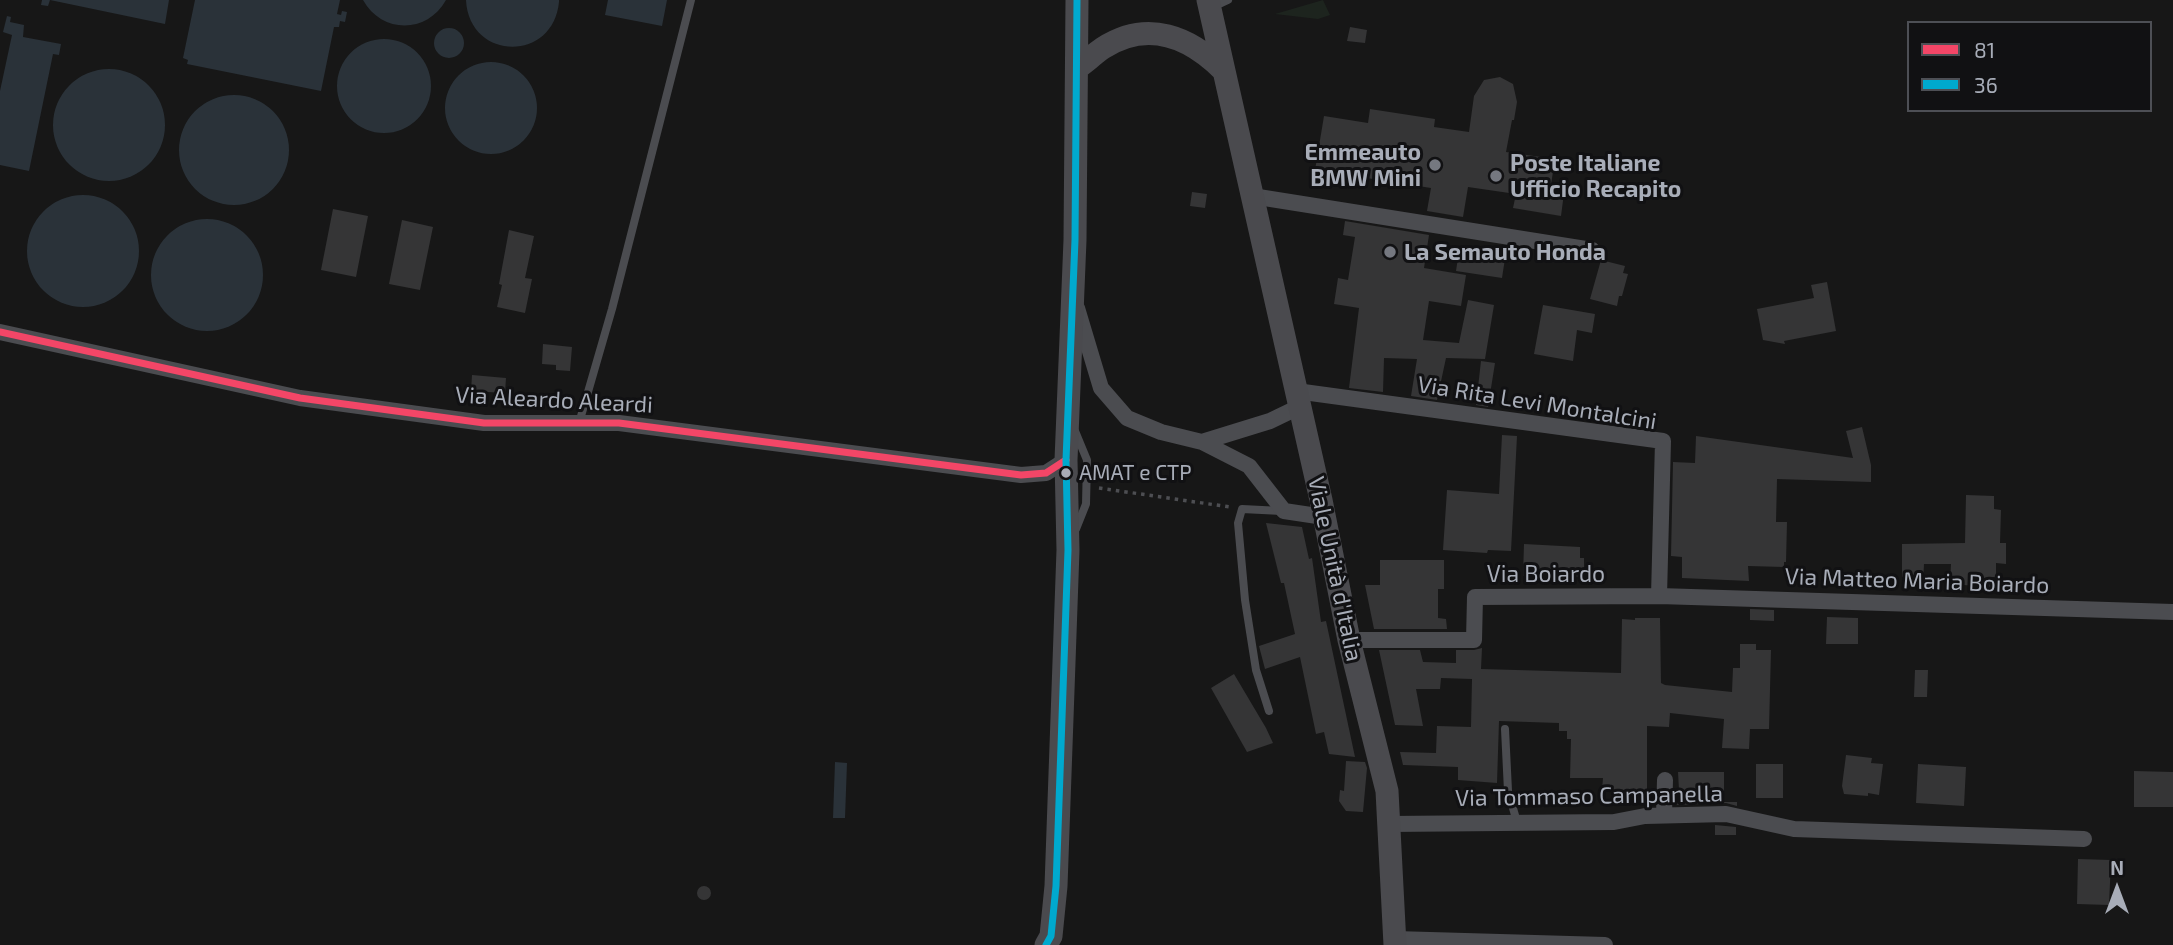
<!DOCTYPE html>
<meta charset="utf-8">
<style>
body{margin:0}
#map{position:relative;width:2173px;height:945px;overflow:hidden;background:#171717;font-family:"Exo 2",sans-serif}
canvas{display:block}
.legend{position:absolute;left:1907px;top:21px;width:245px;height:91px;box-sizing:border-box;background:#111113;border:2px solid #4d4f55;margin:0;padding:9px 12px;list-style:none;font-size:21px;color:#a8adb8}
.legend li{display:flex;align-items:center;gap:14px;height:35px}
.legend b{width:35px;border:2px solid #4d4f55}
.north{position:absolute;left:2082px;top:854px;width:70px;height:70px;-webkit-text-stroke:5px #111113;paint-order:stroke;rotate:0deg;font-size:19px;font-weight:700;line-height:28px;text-align:center;color:#a8adb8}
.north::after{content:'';display:block;margin:auto;width:24px;height:32px;background:#a8adb8;clip-path:polygon(50% 0,100% 100%,50% 72%,0 100%)}
</style>
<div id="map">
<canvas width="2173" height="945"></canvas>
<ul class="legend">
<li><b style="height:9px;background:#f34667"></b>81</li>
<li><b style="height:9px;background:#00a9ce"></b>36</li>
</ul>
<div class="north">N</div>
</div>
<script>
const g = document.querySelector('canvas').getContext('2d');
g.lineJoin = 'round';
function paint(path, color) { g.fillStyle = color; g.fill(path, 'evenodd'); }
function trace(path, color, width, dash) { g.strokeStyle = color; g.lineWidth = width; g.lineCap = dash ? 'butt' : 'round'; g.setLineDash(dash || []); g.stroke(path); }
function write(font, color, halo, rows, align = 'center') {
  g.font = font + ' "Exo 2",sans-serif'; g.lineWidth = 6; g.setLineDash([]); g.textBaseline = 'middle'; g.strokeStyle = halo; g.fillStyle = color; for (const [text, x, y, turn = 0] of rows) {
    g.save(); g.translate(x, y); g.rotate((+turn || 0) * Math.PI / 180); g.textAlign = isNaN(turn) ? turn : align; if (halo) g.strokeText(text, 0, 0); g.fillText(text, 0, 0); g.restore();
  }
}
paint(new Path2D(`
 M1323,0L1330,15L1318,19L1275,14Z`), '#1d241e');
paint(new Path2D(`
 M42,0H169L165,24L50,0L48,6L41,5Z
 M195,0H340L337,14L341,15L342,11L347,12L345,22L340,21L339,27H334L321,91L187,64L188,60L183,58Z
 M363,0H446C427,34 382,34 363,0Z
 M466,0H559V2C553,63 469,61 466,0Z
 M608,0H667L662,26L605,15Z
 M7,16L11,17L10,22L24,25L23,37L61,44L59,55L53,54L29,171L0,165V91L12,35L3,32Z
 M434 43a15 15 0 1 1 30 0a15 15 0 1 1-30 0Z
 M337 86a47 47 0 1 1 94 0a47 47 0 1 1-94 0Z
 M445 108a46 46 0 1 1 92 0a46 46 0 1 1-92 0Z
 M53 125a56 56 0 1 1 112 0a56 56 0 1 1-112 0Z
 M179 150a55 55 0 1 1 110 0a55 55 0 1 1-110 0Z
 M27 251a56 56 0 1 1 112 0a56 56 0 1 1-112 0Z
 M151 275a56 56 0 1 1 112 0a56 56 0 1 1-112 0Z
 M835,762L847,763L845,818H833Z`), '#2a3239');
paint(new Path2D(`
 M1350,27L1367,30L1365,43L1347,41Z
 M1500,77L1513,84L1517,102L1514,120H1512L1506,152L1555,159L1550,191L1564,193L1561,216L1513,208L1516,194L1468,187L1463,217L1427,211L1431,188L1315,170L1324,116L1368,123L1370,109L1435,119L1434,127L1469,132L1474,96L1484,80Z
 M1192,192L1207,194L1205,208L1190,206Z
 M333,209L368,216L356,277L321,270Z
 M402,220L433,227L420,290L389,284Z
 M1345,221L1429,235L1424,268L1466,275L1461,306L1429,301L1423,340L1459,343L1468,300L1494,305L1485,359L1446,358L1437,400L1411,396L1417,359L1384,358L1383,392L1349,388L1359,308L1334,304L1338,278L1348,280L1355,237L1343,235Z
 M509,230L534,236L525,278L532,279L525,313L497,307L502,285L499,284Z
 M1490,250L1506,252L1502,278L1456,271L1459,251L1489,255Z
 M1601,260L1625,266L1623,273L1628,274L1622,296H1619L1617,306L1590,299Z
 M1827,282L1836,331L1784,341L1785,344L1763,340L1757,309L1814,298L1811,285Z
 M1543,305L1595,314L1592,333L1577,330L1573,361L1534,354Z
 M543,344L572,347L570,371L556,370V365L542,364Z
 M1481,361L1495,363L1488,407L1476,405Z
 M472,375L506,378L505,393L471,391Z
 M1862,427L1871,465V482L1777,479L1776,522H1787L1786,562H1784V567L1748,566L1749,581L1682,578V557L1671,556L1673,462L1695,463L1696,436L1853,458L1846,431Z
 M1502,435L1517,436L1511,551L1488,550L1487,553L1443,550L1447,490L1499,494Z
 M1966,495L1994,496V509L2001,510L2000,543H2006V564L1996,563V577H1991V587L1950,584L1951,564H1924L1923,583H1905V577H1902V544L1965,543Z
 M1266,523L1302,527L1309,559L1312,558L1321,622L1326,621L1355,757L1329,754L1324,732L1316,734L1300,657L1265,669L1259,646L1295,634L1284,583H1281Z
 M1524,544L1580,547V558H1584V577H1570L1571,574L1537,573V577L1523,576Z
 M1380,560H1444V589H1438V618L1446,619L1447,629H1374L1365,585H1380Z
 M1750,609L1774,610V621L1750,620Z
 M1827,617L1858,618V644H1826Z
 M1635,618H1660L1661,683L1665,685L1732,692L1733,668H1740V644H1756V650H1771L1769,729H1750L1749,749L1722,748L1724,719L1670,713L1669,727L1647,726V797H1619V790H1602L1603,778H1570L1571,739H1567V731H1559V723L1499,721L1497,783L1458,780V767L1403,765L1400,752L1436,753L1437,726L1471,727L1472,679L1441,678L1440,689H1416L1423,726L1395,725L1379,650H1420L1423,662L1456,663V650H1474L1482,648L1481,669L1621,673L1622,619L1635,620Z
 M1915,670H1928L1927,697H1914Z
 M1234,674L1266,728L1273,743L1247,752L1211,688Z
 M1846,755L1872,758L1871,763L1883,764L1879,795L1868,793V796L1844,794L1842,786Z
 M1346,761L1365,762L1367,768L1363,812L1346,811L1339,801L1340,790L1344,791Z
 M1756,764H1783V798H1756Z
 M1918,764L1966,767L1964,806L1916,803Z
 M2134,771L2173,772V807H2134Z
 M1678,772H1724V802H1737V806L1726,803L1675,805V790H1679Z
 M1715,825L1736,827V835H1715Z
 M2078,859L2111,860L2109,905L2077,904Z
 M697 893a7 7 0 1 1 14 0a7 7 0 1 1-14 0Z`), '#353536');
trace(new Path2D(`
 M1099,488L1230,507`), '#4d4e52', 3.5, [3.5, 5]);
trace(new Path2D(`
 M1213,7L1228,0
 M579,423L612,309L691,0
 M1075,431L1087,460L1086,504L1076,529
 M1269,711L1256,670L1245,600L1238,523L1242,509L1282,511
 M1505,729L1508,791L1517,822`), '#4b4c50', 8);
trace(new Path2D(`
 M1252,196L1592,250
 M1077,308L1101,388L1127,418L1161,432L1202,442L1249,466L1284,511L1324,517
 M0,332L300,398L484,423H619L1021,475L1046,473L1066,460
 M1296,391L1663,441L1659,596
 M1202,442L1270,421L1299,407
 M1349,640H1474L1475,597L1659,596L2173,612
 M1664,815L1665,780
 M1389,824L1614,822L1645,816L1726,814L1794,829L2084,839
 M1395,939L1605,945`), '#4b4c50', 16);
trace(new Path2D(`
 M1208,0L1321,500L1349,640L1387,791L1395,945
 M1077,68C1086,62 1094,54 1103,48C1148,19 1190,37 1224,71
 M1046,945L1051,936L1056,886L1068,550L1066,460L1075,240L1077,0`), '#4a4a4e', 23);
trace(new Path2D(`
 M0,332L300,398L484,423H619L1021,475L1046,473L1066,460`), '#f34667', 7);
trace(new Path2D(`
 M1046,945L1051,936L1056,886L1068,550L1066,460L1075,240L1077,0`), '#00a9ce', 7);
for (const [x, y, r, color] of [
 [1435,165,7,"#757880"],
 [1496,176,7,"#757880"],
 [1390,252,7,"#757880"],
 [1066,473,6,"#a8adb8"]
]) { const dot = new Path2D(); dot.arc(x, y, r, 0, 2 * Math.PI); g.fillStyle = color; g.fill(dot); trace(dot, '#111113', 2.5); }
write('21px', '#a8adb8', '#111113', [
 ["AMAT e CTP",1079,473]
], 'left');
write('bold 23px', '#a8adb8', '#111113', [
 ["Emmeauto",1421,152,"right"],
 ["BMW Mini",1421,178,"right"],
 ["Poste Italiane",1510,163],
 ["Ufficio Recapito",1510,189],
 ["La Semauto Honda",1404,252]
], 'left');
write('23px', '#a8adb8', '#111113', [
 ["Via Aleardo Aleardi",554,400,3],
 ["Via Rita Levi Montalcini",1537,403,9],
 ["Viale Unità d'Italia",1335,569,78],
 ["Via Boiardo",1546,574],
 ["Via Matteo Maria Boiardo",1917,581,2],
 ["Via Tommaso Campanella",1589,796,-1]
]);
</script>
